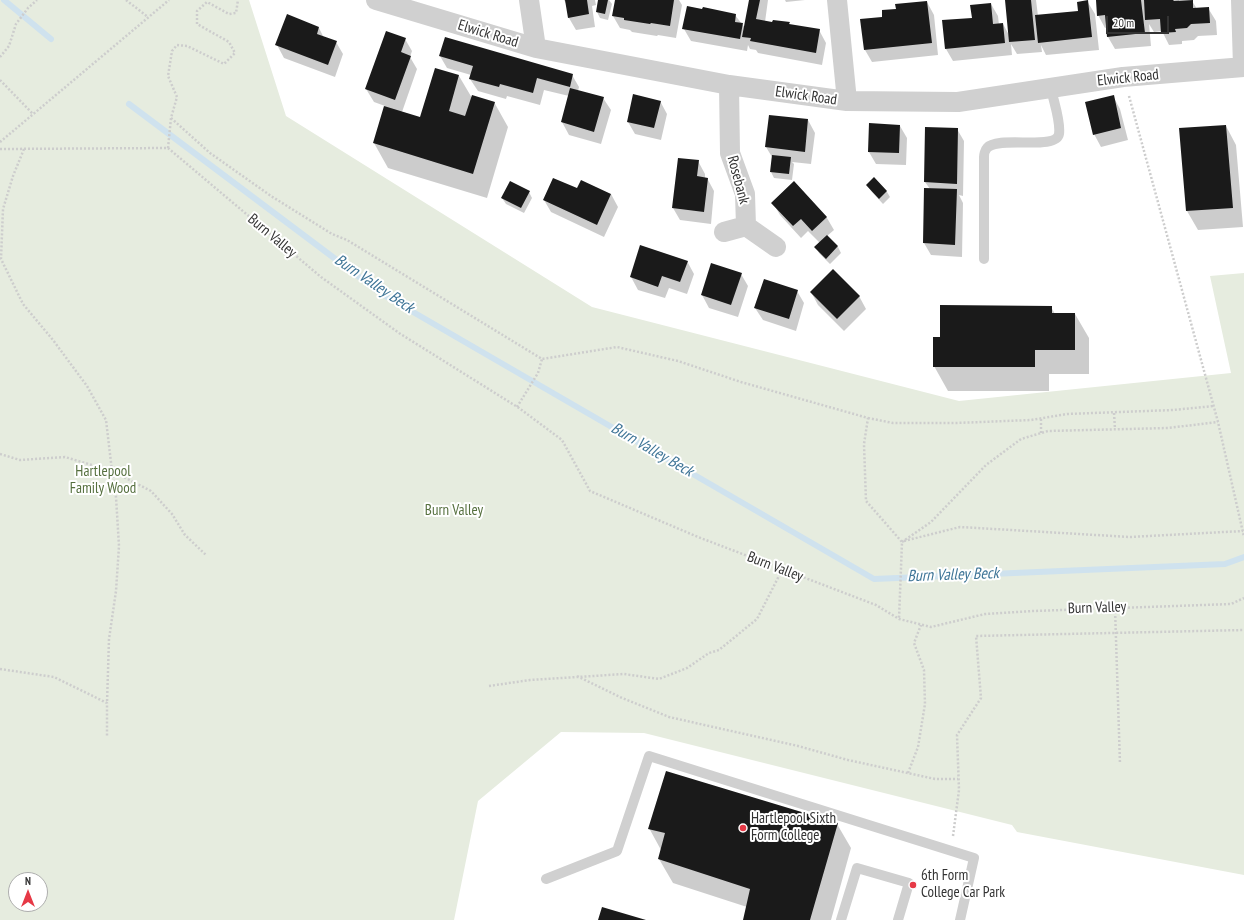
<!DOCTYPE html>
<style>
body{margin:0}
#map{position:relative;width:1244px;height:920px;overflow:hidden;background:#fff;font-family:"PT Sans Narrow",sans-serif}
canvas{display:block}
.north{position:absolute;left:8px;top:872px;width:40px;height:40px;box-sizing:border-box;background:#fff;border:1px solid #adadad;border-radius:50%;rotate:0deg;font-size:11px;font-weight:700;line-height:16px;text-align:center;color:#333}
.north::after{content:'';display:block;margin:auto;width:14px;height:18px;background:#e63946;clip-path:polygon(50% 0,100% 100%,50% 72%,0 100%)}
.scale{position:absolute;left:1106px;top:16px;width:63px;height:18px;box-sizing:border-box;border:2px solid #333;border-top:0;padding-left:5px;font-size:12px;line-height:14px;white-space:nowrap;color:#333;-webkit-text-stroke:3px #fff;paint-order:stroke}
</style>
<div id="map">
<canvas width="1244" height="920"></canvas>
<div class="north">N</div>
<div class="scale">20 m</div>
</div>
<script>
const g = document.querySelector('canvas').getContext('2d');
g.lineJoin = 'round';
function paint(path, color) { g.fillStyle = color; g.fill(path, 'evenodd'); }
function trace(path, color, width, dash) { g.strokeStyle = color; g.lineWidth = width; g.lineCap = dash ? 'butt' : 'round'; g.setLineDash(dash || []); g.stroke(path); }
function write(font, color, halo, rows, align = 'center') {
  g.font = font + ' "PT Sans Narrow",sans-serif'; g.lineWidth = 4; g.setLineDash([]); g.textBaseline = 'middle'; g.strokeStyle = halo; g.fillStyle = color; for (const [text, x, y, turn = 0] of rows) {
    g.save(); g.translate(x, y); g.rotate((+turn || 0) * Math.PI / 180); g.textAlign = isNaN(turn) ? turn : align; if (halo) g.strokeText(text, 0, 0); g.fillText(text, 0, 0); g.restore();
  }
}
paint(new Path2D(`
 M0,0H249L286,116L592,307L959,401L1231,373L1210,276L1244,273V875L1017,832L1012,825L644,733L561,732L478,801L454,920H0ZM16,880H40V904H16Z`), '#e6ecdf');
paint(new Path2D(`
 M564,0H595L596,5L592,6L595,27L576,30L569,18L567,5Z
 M599,0H609L612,4L608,20L600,18L597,12Z
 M616,0H679L682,5L676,38L658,35L657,36L632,32L630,30L620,28L613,16Z
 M750,0H768L765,22L789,23L790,25L819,30L826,43L822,65L758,53L756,50L750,49L748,45L747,51L691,41L684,29L735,15L745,28Z
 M785,0H805L786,2Z
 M1006,0H1036L1038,16L1079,12L1087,1L1095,14L1099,50L1046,55L1041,45L1042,52L1017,54L1011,44L1012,55L953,61L946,49L973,19L991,4L998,16L999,25L1003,24L1009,35Z
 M1097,0H1179V2L1192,1L1197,9L1208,8L1216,21L1217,35L1198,36L1194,40L1182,41V44L1169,45L1162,31L1154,32L1149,24L1151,46L1115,49L1108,37L1107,27L1105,28L1098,15Z
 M927,2L934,15L938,55L872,62L865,50L884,17L897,10Z
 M319,28L324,38L336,42L343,54L335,77L284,58L277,45Z
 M405,39L412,51L410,57L417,69L402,112L421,118L436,69L459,76L472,98L494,102L508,127L487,198L388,168L374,143L385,106L374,102L366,89Z
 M440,56L572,75L579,87L578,91L603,98L611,110L601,144L569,135L562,122L569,96L544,90L540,105L507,96L506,99L478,91L470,79L471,75L447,68Z
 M1113,96L1120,109L1128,140L1101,147L1094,134Z
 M660,101L667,114L661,140L635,134L628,122Z
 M808,120L815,133L811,164L792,162L794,164L792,180L774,178L771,172L772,157L766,147Z
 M900,126L907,138L906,165L876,164L869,152Z
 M1226,126L1236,145L1243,227L1198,230L1187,211L1180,129Z
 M957,129L964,141L963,196L959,195L963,203L962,257L931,255L924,243L930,189L925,182Z
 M698,161L705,174V178H707L714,191L711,224L680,220L673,208Z
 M874,179L887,192L890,197L883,204L871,191L867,185Z
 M794,183L827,218L834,230L827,236L838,247L841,253L830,264L819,253L816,247L820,243L808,231L801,238L780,215L773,203Z
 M577,190L611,194L618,207L604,237L551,212L544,200Z
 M529,192L532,198L524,213L506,204L502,198Z
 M687,261L694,274L687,294L669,288L665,298L638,290L631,277Z
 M741,274L748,286L738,317L709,308L702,295Z
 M797,291L804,303L796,331L763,320L755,308Z
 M811,292L859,296L866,309L844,331L818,305Z
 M1051,307L1055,314H1075L1089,338V374H1049V391H948L934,366L941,338Z
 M837,824L851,848L831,920H744L747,907L673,883L659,859L661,850L649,828Z`), '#0003');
trace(new Path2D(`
 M4,0L51,39
 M129,104L382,294L874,579L1225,564L1244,557`), '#cfe2ee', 6);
paint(new Path2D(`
 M565,0H587L589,14L568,18Z
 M598,0H608L605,14L596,12Z
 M615,0H674L670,26L651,23L650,24L624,20V18L612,16Z
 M749,0H760L756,19L772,22L773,20L790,22L789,24L820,29L816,53L750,41L751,38L742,37Z
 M1005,0H1031L1035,40L1009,42Z
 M1088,0L1092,37L1038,43L1035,15L1078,11L1077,2Z
 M1096,0H1141L1145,33L1107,37L1105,15L1097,16Z
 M1144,0H1173L1174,1L1193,0V8L1209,7L1210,23L1191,24L1187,28L1175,29L1176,32L1161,33L1160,19L1145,20Z
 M927,1L932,43L864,50L860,19L882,17V10L896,9L895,4Z
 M991,3L993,24L1003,23L1005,43L945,49L942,20L972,18L970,5Z
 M687,6L702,9L703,7L736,14L735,22L743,23L740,39L682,29Z
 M287,14L319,27L317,34L337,41L328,65L275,45Z
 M386,31L406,38L401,52L411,56L395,100L365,89Z
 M445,37L573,74L570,87L537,78L533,93L500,84L499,87L469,79L473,66L439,56Z
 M435,68L459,75L449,111L465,116L472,95L495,102L473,174L373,143L384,106L420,117Z
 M570,88L604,97L594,132L561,122Z
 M633,94L661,101L654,128L627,122Z
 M1114,95L1121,128L1093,135L1085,102Z
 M769,115L808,119L805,152L765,147Z
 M869,123L900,125L899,153L868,152Z
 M1226,125L1233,208L1186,211L1179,128Z
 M925,127L958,128L957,184L924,182Z
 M772,155L791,157L789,174L770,172Z
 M678,158L699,160L697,176L708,178L704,212L672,208Z
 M874,177L887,191L879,199L866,185Z
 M553,178L577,188L581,180L611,194L597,225L543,200Z
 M510,181L530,191L521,208L501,198Z
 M794,181L827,217L812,231L801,219L793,226L771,203Z
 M924,188L957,189L955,245L923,243Z
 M827,235L838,246L826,259L814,247Z
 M640,245L688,261L680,282L662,276L658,287L630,277Z
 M711,263L742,273L731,305L701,295Z
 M833,269L860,296L837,319L810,292Z
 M764,279L798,290L789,319L754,308Z
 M940,305L1052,306V313H1075V350H1035V367H933V337H940Z
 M666,771L838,823L810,920H743L750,889L658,859L665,833L648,829Z
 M602,907L646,920H598Z`), '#1a1a1a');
trace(new Path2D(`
 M126,0L148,17
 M0,57L9,46L16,24L28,8L37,0
 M0,80L33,114
 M1129,96L1218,422L1244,537
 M171,118L210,153L271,196L332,234L347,240L542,359L617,347L678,361L741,382L868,418L864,444L866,501L902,542L899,619
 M0,142L169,0
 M168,148L171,118L177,97L168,76L172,51L177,45L187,46L224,64L235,53L229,42L197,24V11L207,2L229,14L236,13L238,0
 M0,149L168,148L321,277L399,333L519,408L562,440L590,491L698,537L876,605L899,619L931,627L985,614L1034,611L1231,604L1244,598
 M24,149L13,176L3,209L1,259L23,304L53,340L87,386L106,420L112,471L151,491L172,514L185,535L206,555
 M517,407L538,373L542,359
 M1114,413L1115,429
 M868,418L893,423H956L1031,420L1067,414L1173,410L1214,406
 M1041,419V433
 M0,454L20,460L65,457L112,471L116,497L119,546L116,591L109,639L107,703
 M904,541L960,527L1130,537L1243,531
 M902,542L931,522L986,465L1021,439L1048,431L1168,428L1218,422
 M1115,608L1120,764
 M0,669L54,677L107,703V737
 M577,676L622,698L669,717L798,746L848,760L935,779H958
 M489,686L530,680L624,674L659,679L687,668L709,653L719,650L757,619L782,570
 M908,773L918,747L925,704L924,670L914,643L921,625
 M953,836L959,790L957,735L981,698L976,636L1244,630`), '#cdcdcd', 2.5, [2, 2]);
trace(new Path2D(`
 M984,259V157C984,155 985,150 987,148C998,135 1056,151 1059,134C1061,121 1053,100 1051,88
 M546,879L617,851L649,756L974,858L960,920
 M841,920L857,868L909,883L898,920`), '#d0d0d0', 10);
trace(new Path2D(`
 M376,0L536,48L729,85L847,101L958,102L1123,77L1244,67
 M529,0L536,48
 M837,0L847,101
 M1241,0L1243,67
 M729,85L730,153L745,194L746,226L776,247
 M724,232L746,226`), '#d0d0d0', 20);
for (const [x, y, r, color] of [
 [743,828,4,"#e63946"],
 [913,885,4,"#e63946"]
]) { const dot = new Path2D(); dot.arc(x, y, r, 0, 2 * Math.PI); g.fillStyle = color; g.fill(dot); trace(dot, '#fff', 1.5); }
write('15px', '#333', '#fff', [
 ["Elwick Road",488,34,17],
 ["Elwick Road",1128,78,-6],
 ["Elwick Road",806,96,8],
 ["Rosebank",738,180,75],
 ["Burn Valley",272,236,40],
 ["Burn Valley",775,567,21],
 ["Burn Valley",1097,608,-2]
]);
write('15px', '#56703f', '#fff', [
 ["Hartlepool",103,472],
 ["Family Wood",103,489],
 ["Burn Valley",454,511]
]);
write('15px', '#333', '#fff', [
 ["Hartlepool Sixth",751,819],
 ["Form College",751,836],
 ["6th Form",921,876],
 ["College Car Park",921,893]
], 'left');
write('italic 16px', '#3f7597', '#fff', [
 ["Burn Valley Beck",374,284,34],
 ["Burn Valley Beck",652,450,30],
 ["Burn Valley Beck",953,575,-2]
]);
</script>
